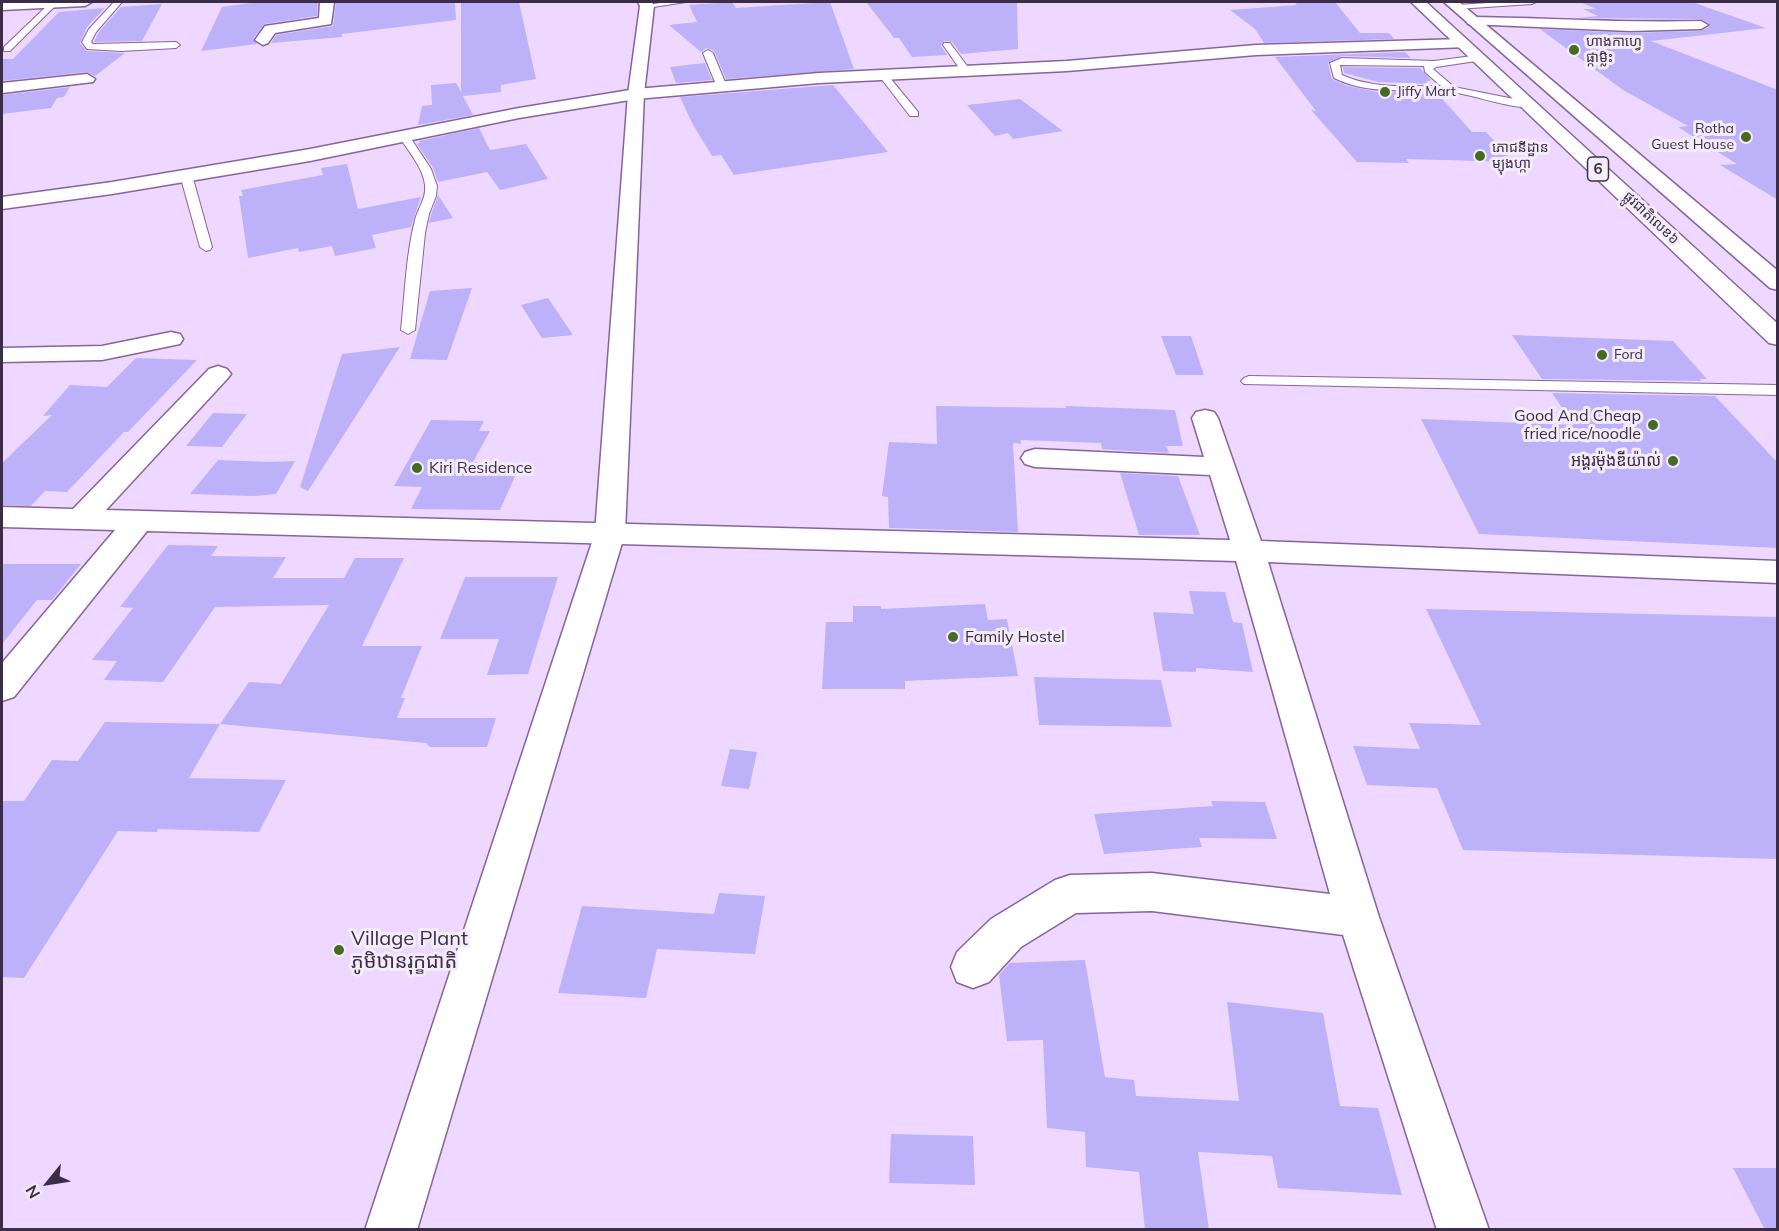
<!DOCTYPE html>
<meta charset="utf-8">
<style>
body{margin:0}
#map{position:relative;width:1779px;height:1231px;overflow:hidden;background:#efd8ff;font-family:Mulish,sans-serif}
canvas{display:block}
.frame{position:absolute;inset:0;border:3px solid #3c2d46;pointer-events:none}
.north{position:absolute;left:18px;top:1153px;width:60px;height:60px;-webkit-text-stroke:4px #f4ecf9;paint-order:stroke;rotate:240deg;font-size:16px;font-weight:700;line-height:24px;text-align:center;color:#3c2d46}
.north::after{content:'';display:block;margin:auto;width:21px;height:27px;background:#3c2d46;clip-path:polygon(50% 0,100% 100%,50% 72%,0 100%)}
</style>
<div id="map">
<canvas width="1779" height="1231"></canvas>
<div class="frame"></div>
<div class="north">N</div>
</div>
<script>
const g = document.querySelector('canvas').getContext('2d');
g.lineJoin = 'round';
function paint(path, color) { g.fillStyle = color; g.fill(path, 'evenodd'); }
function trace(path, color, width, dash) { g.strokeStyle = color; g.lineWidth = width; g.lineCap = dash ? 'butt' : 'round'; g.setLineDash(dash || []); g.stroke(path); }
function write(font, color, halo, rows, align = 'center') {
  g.font = font + ' Mulish,"Noto Sans Khmer",sans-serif'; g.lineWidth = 6; g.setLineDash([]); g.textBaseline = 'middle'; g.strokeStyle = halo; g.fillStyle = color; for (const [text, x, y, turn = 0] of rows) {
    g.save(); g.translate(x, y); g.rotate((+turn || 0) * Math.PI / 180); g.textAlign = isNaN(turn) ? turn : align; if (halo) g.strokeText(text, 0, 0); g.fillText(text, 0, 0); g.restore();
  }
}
paint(new Path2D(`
 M258,2H318L317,16L265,24L253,39L257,44L201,51L222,7Z
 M336,2H455L456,20L342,34V37L271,43L276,35L333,26Z
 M461,2H519L536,79L501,85V92L463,96L473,115L418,125L422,106L432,105L431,85L456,83L461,92Z
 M732,2L736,8L830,2L854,69L726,79L714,51L707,48L701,52L669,25L697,22L689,5Z
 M866,2H1017L1018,49L961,54L952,42L944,41L941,46L947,55L912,57L899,38H894Z
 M1294,2H1335L1360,33H1389L1394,39L1264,43L1255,29L1230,10L1297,5Z
 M1580,2H1692L1766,28L1651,41L1778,90V200L1720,165L1737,164L1678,127L1688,126L1623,90L1540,29L1630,33L1701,31L1709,27V23L1701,19L1578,18L1598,16L1583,9H1596Z
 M162,4L142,41L94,42L98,33L121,7Z
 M105,8L87,27L80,43L87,51L125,53L95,76L87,72L2,81V59H13L59,12Z
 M1405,52L1411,58L1342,56L1328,64L1332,79L1348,86L1377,92L1437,93L1472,132H1486L1514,162L1406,159L1409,163L1357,162L1311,110L1316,111L1275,57Z
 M705,63L712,80L676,83L670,67Z
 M1343,67L1420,68L1431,80L1426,82L1428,84L1378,82L1344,73Z
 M833,85L888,152L734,175L721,155L712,156L692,123L680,97Z
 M70,87L64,97L57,98L51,108L2,114V95Z
 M1020,99L1063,131L1013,139L1008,133L995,136L967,105Z
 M479,128L490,150L526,144L548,179L500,190L487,172L438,182L433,168L417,144L420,143L419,141Z
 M347,164L358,209L421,197L411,227L372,235L376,248L335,256L332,246L299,252L298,248L248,258L239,196H243L241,190L323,175L321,168Z
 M438,195L453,218L429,223L431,215Z
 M472,288L447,360L410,359L430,291Z
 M548,298L573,335L542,338L521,305Z
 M1512,335L1673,341L1707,379H1699L1702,381L1542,379Z
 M1161,336H1191L1204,375H1176Z
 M400,347L308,491L300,487L342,354Z
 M136,358L197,360L128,432H124L67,492L45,491L31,506L2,505V463L52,415L43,416L70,385L107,387Z
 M1552,393L1715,396L1778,463V548L1479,534L1421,419L1574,425Z
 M936,406L1066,408V406L1175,410L1183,446H1166L1169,453L1114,450L1102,449L1101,443L1021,440V444L1013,443L1018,532L889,528L888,497L882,496L889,442L937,444Z
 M213,413L247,414L222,447L186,446Z
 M431,420L484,421L479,431H490L473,462L521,463L500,510L411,509L422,487L394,486Z
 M218,460L269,462L295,461L276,494L254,496L190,494Z
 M1120,473L1178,476L1200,535H1139Z
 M168,545L218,546L211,556L286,557L273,578H344L355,558H404L362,646H422L401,698H405L397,718H496L487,747H430L426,743L220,724L189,778L286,780L259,832L158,829L157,832L118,831L24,978L2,977V801H24L52,760L78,761L105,722L220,724L249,682L281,684L329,605L215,607L163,682L104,680L117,661L92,660L133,608L120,607Z
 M2,564H81L52,600H37L2,644Z
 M465,577H558L528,674L487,675L499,639H440Z
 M1189,591L1225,592L1233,622L1242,623L1253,672L1196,668V672L1163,671L1153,612L1194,614Z
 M985,604L988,620L1007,619L1018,676L905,681V689H822L826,622H853V606H881V609Z
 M1426,609L1778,617V859L1463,850L1437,788L1367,785L1353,746L1420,749L1409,723L1481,725Z
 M1034,677L1161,680L1172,727L1039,725Z
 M730,749L757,752L749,789L721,786Z
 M1211,801L1265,802L1277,839L1199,838L1202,847L1104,854L1094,814L1213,806Z
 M719,893L765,896L755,954L657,949L646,998L558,993L582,906L714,914Z
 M1085,960L1105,1077L1134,1080L1136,1096L1239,1101L1227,1002L1323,1013L1340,1106L1378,1108L1402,1195L1278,1188L1272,1156L1198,1152L1209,1230H1145L1139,1172L1086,1167L1085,1132L1047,1128L1043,1040L1007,1041L999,975L1010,963Z
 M891,1134L973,1136L975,1185L889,1183Z
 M1733,1168H1778V1230H1765Z`), '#bdb1fa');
const lane = new Path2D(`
 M51,2L58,3L10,51H4V47Z
 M114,2H122L96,32L91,42L93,44L176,42L180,45L176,48L121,51L87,49L82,42L89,29Z
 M665,2H686L647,8L643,6Z
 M1503,2H1536L1532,4L1457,9L1453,7L1457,5Z
 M944,43H950L970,70L968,72H962L943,45Z
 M708,50L713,53L727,87L725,89L717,87L703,53Z
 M1480,55L1483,56V60L1436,67L1433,69L1454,87L1534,103V107C1514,110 1474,95 1452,92C1412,87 1372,97 1334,78L1330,63L1342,58L1434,61ZM1340,65L1424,66L1425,72L1441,86C1409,86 1372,89 1342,75Z
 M880,73H886L918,112V116H910L880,77Z
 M404,133L408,134L431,169L437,186L436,196L429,214L425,233L415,330L408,334L401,330C405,293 406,255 415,220C418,208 427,197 425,185C423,167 408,151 399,136Z
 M186,172L192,175L212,247L210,250L206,251L200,247L180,175Z
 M1249,376L1778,385V395L1244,384L1241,381L1244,378Z`);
const street = new Path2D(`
 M320,2H334L331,24L275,33L268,43L263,45L255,40L265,26L319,18Z
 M1473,17C1549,18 1625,23 1701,21L1708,25L1701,29L1630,31L1468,24L1466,21Z
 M1463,39L1468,41L1471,44L1468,47L1256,55L1067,71L819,83L636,99L519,118L310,161L112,194L2,209V197L112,182L310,149L519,108L636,89L819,73L1067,61L1256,45Z
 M87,74L95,79L93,82L2,93V83Z
 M171,332L180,334L183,339L180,344L102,360L2,362V348L102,346Z
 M218,366L227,369L231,374L227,379L106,510L1230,540L1210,475L1035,467L1025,464L1021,458L1025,452L1035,449L1204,457L1192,418L1196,412L1205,410L1214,412L1218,418L1261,541L1778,561V583L1268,562L1379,917L1489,1230H1437L1343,935L1152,911L1076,913L1021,947L989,982L973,988L957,982L951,967L957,952L991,919L1055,880L1070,875L1152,873L1330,894L1236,561L147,531L14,697L2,701V663L115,530L2,527V507L73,509L209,369Z`);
const secondary = new Path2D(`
 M2,2H92L85,6L2,10Z
 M638,2H652L654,6L644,94L625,533L417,1230H365L595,533L628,94L640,6Z`);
const primary = new Path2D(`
 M1411,2H1426L1778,324V345L1769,343Z
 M1444,2H1459L1778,271V290L1770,288Z`);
trace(lane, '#87639d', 2);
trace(street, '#87639d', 3);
trace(secondary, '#87639d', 3);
trace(primary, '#87639d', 3);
paint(lane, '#fff');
paint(street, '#fff');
paint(secondary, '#fff');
paint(primary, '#fff');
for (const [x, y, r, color] of [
 [1574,50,6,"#476a23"],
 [1385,92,6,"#476a23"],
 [1746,137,6,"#476a23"],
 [1480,156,6,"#476a23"],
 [1602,355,6,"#476a23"],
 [1653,425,6,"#476a23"],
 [1673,461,6,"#476a23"],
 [417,468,6,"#476a23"],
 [953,637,6,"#476a23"],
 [339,950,6,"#476a23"]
]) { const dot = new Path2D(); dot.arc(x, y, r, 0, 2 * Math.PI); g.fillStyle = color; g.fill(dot); trace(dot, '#f4ecf9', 2); }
write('14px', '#3c2d46', '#f4ecf9', [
 ["ហាងកាហ្វេ",1586,42],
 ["ផ្កាម្លិះ",1586,58],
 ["Jiffy Mart",1397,92],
 ["Rotha",1734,129,"right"],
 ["Guest House",1734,145,"right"],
 ["ភោជនីដ្ឋាន",1492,148],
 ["ម្យុងហ្កា",1492,164],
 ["Ford",1614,355]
], 'left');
write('14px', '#3c2d46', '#f4ecf9', [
 ["ផ្លូវជាតិលេខ៦",1651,218,43]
]);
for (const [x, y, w] of [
 [1598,169,21]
]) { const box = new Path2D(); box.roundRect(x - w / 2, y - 12, w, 24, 4.5); g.fillStyle = '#f4ecf9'; g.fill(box); trace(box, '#3c2d46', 1.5); }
write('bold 15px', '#3c2d46', null, [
 ["6",1598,169]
]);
write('16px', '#3c2d46', '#f4ecf9', [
 ["Good And Cheap",1641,416],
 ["fried rice/noodle",1641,434],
 ["អង្គរម៉ុងឌីយ៉ាល់",1661,461],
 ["Kiri Residence",429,468,"left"],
 ["Family Hostel",965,637,"left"]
], 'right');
write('20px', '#3c2d46', '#f4ecf9', [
 ["Village Plant",351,939],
 ["ភូមិឋានរុក្ខជាតិ",351,962]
], 'left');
</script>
